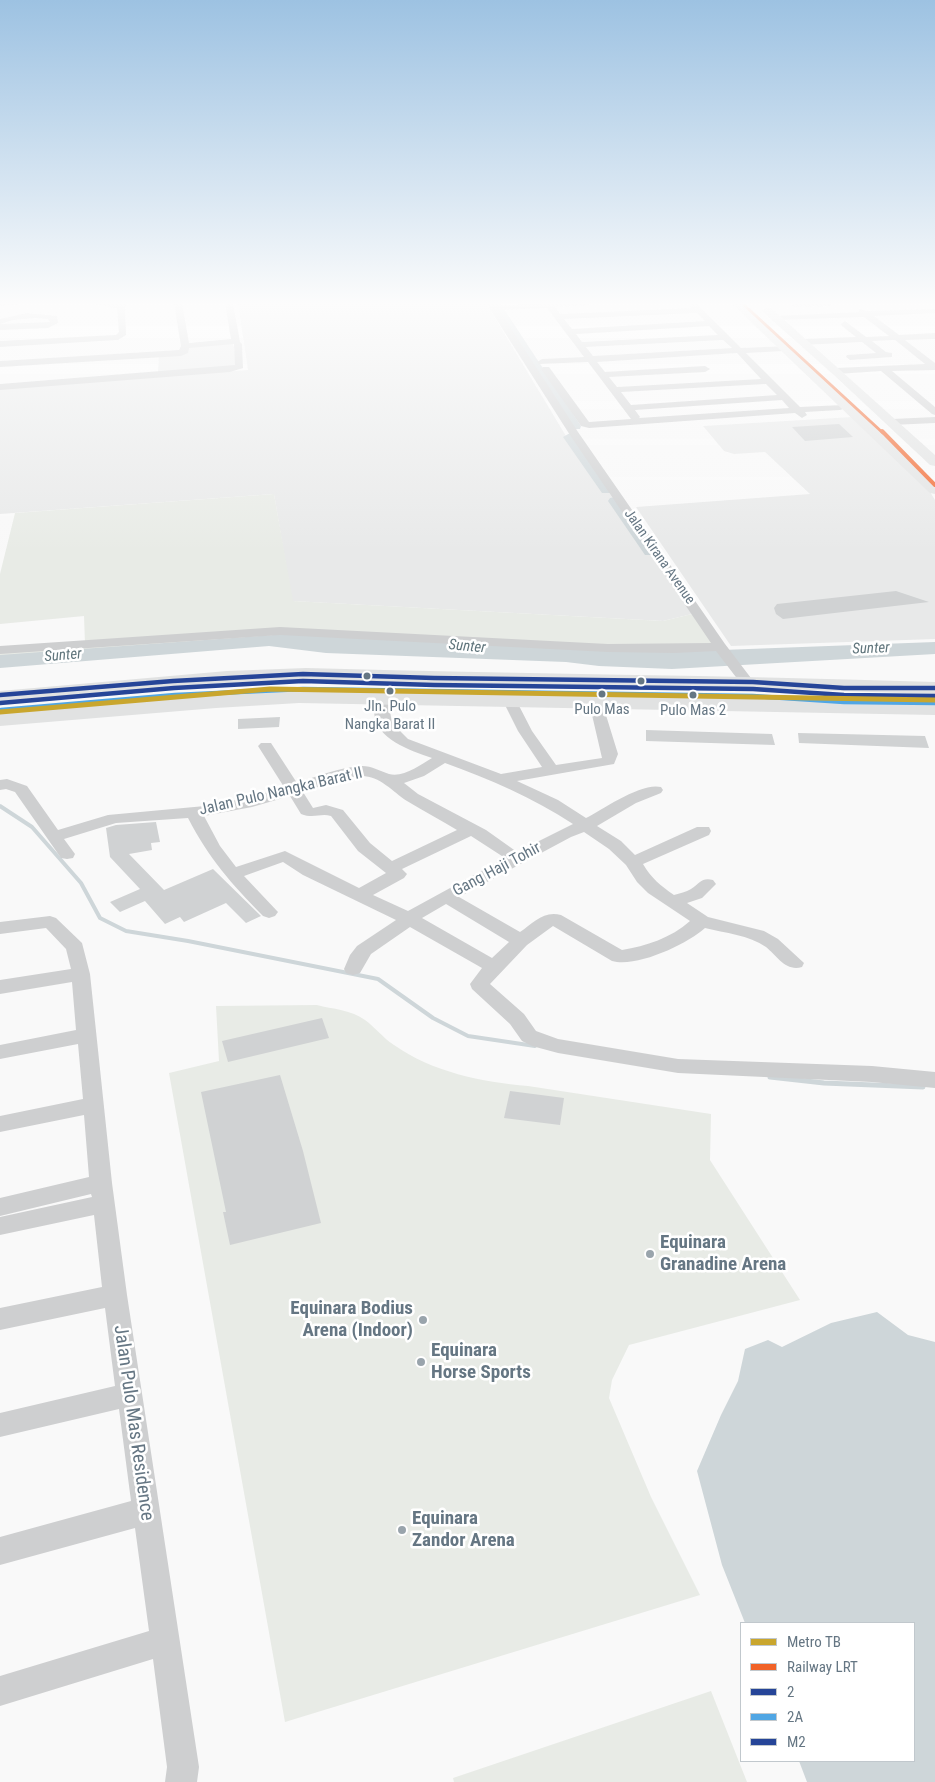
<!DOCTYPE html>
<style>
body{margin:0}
#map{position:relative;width:935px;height:1782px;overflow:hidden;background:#f9f9f9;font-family:"Roboto Condensed",sans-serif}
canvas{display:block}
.legend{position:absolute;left:740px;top:1622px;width:175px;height:140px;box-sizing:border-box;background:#fff;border:1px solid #c1c8cd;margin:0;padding:6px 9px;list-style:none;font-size:15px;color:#657683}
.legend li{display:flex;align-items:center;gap:10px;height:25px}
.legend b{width:25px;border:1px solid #c1c8cd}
</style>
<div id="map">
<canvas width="935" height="1782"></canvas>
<ul class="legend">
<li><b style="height:6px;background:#c9a62e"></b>Metro TB</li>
<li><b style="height:6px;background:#f16227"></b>Railway LRT</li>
<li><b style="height:6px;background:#264598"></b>2</li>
<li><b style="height:6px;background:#50a6e4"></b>2A</li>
<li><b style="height:6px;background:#264598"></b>M2</li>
</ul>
</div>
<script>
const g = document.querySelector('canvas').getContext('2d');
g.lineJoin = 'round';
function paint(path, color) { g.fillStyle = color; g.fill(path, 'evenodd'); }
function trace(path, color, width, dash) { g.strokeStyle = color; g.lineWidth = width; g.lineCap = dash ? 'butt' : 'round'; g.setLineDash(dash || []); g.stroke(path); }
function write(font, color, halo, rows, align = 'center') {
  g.font = font + ' "Roboto Condensed",sans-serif'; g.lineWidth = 5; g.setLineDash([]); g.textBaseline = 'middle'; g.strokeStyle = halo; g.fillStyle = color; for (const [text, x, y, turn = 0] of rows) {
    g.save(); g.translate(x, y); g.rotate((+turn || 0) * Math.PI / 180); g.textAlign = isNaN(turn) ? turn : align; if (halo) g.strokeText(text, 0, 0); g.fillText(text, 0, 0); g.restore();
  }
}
paint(new Path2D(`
 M238,303H486L566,436L606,488L692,614L663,621L292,601L274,494L0,514V389L248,370Z
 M233,343L237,363L235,366L158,372L159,354L180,353L188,346Z
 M852,417L926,485L935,500V639L731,646L636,507L810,494L765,452L734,454L724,451L703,426Z`), '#e8e9e9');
paint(new Path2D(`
 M274,494L293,601L663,621L692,614L716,647L702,649L287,634L0,656V650L85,644L84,616L0,624V574L15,513Z
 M317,1005C332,1009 352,1010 365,1020C375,1027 383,1038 394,1045C432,1072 482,1082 528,1086L711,1114L710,1160L800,1300L629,1345L612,1380L609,1398L651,1497L700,1595L285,1722L169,1073L219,1061L216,1006Z
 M711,1691L747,1782H454L453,1778Z`), '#e8ebe6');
paint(new Path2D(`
 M287,634L669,652L935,642V654L672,669L599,666L566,662L326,653L269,646L0,668V655Z
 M877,1312L908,1335L935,1342V1782H807L799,1761H914V1623H745L722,1565L697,1471L721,1415L738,1381L745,1349L768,1340L782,1347L831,1323Z`), '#ced6d9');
trace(new Path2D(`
 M0,806L32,827L81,883L100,918L126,931L188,941L378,979L433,1018L468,1036L535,1046`), '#ced6d9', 4);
trace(new Path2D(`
 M770,1077L824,1083L923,1087`), '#ced6d9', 5);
paint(new Path2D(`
 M490,303H500L581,426L580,429H570Z
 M570,433L575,434L612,487L614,490L612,493H602L563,437Z
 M615,497L620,498L655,549L658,552L655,555H645L608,501L610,498Z`), '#ced6d9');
paint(new Path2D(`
 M839,424L853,437L805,441L792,427Z
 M896,591L929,602L783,619L776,614L774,608L777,604Z
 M280,717L279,727L238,729V719Z
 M646,730L772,734L775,745L646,741Z
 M798,733L925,736L929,748L799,743Z
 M156,822L160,842L151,843L152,850L129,854L164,890L213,869L261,916L246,923L226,903L184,922L180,917L165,924L145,901L120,912L110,902L140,889L110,857L106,828L116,825Z
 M322,1018L329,1038L228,1062L222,1041Z
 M280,1075L303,1151L321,1223L230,1245L223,1212H226L201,1092Z
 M510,1091L564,1098L560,1125L504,1118Z`), '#d0d2d3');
paint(new Path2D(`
 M0,303H21L17,305L0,306Z
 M93,303H127L125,306L126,335L118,340L0,347V341L116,335L119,332L117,308L97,305Z
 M174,303H182L189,343L231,339L225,303H233L240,342L242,344L243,368L230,372L0,390V384L235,365L234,344L189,348L188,353L181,356L0,367V361L179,350L181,346Z
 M486,303H494L496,305L592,303L588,305L555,307L560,314L692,308L688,303H696L741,348L788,346L789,348L785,351L746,353L800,407L843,405V409L840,410L805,412L807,415L802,418L795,413L589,428L581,426L541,369L543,367H549L589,422L631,419L588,362L539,364L537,362L542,359L584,357L547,308L499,310L578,432L725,644L754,682L752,685H742L716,651L674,653L608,652L280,635L0,654V646L280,627L608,644L711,643L568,432ZM697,313L705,321L572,329L564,319ZM709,326L718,335L582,342L576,334ZM723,340L732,348L593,356L586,347ZM737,353L761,379L617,387L609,377L705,372L710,369L705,366L605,372L597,362ZM766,384L777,395L631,405L621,392ZM782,400L789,408L639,418L640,417L635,410Z
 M795,303H831L832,304L828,306L796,307L792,305Z
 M859,309L868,311L935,309V313L874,316L899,335L935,333V339L905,340L935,363V370L892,371L935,407V415L932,414L881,371L837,374L832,371L837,368L925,364L895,340L872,341L886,352L892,353V357L850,360L846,357L847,355L876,353L862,342L803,345L799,342L803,339L856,337L842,326L841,324L845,321L866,337L889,336L864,317L776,320L772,318L776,316L859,312Z
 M27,313L57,316L58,323L48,328L0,330V319ZM35,318L48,319L50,322L0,324L13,320Z
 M935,417V423L892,425L887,422L892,419Z
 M381,696L386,697L388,700L392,723L408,739L501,774L542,767L518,731L503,701L505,698H515L532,731L556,765L602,758L589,702L591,699H601L618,754L614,764L517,781L558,800L586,818C603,809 642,782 661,787L663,790L661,793L636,803L597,826L621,841L635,855L697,827H709L711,831L709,835L643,864C651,878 661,886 674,895C680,893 686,892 691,889C700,883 702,877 713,880L716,884L702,898L687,903L708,917L764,931L778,939L804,963L802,967C786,972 777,956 766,947C749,935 725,933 705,928C687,944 637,968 612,961L553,926L527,945L490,984L524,1014L536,1031L558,1039L678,1059L872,1066L935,1072V1088L872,1082L678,1073L558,1053L532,1046L522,1041L510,1024L472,989L470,984L482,968L410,927L371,954L360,973L353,975L346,973L344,969L350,955L357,946L396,920L303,875L283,862L244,876L278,912L275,916L269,918L263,916C230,882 210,860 188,818L116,823L64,839L75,854L73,858L67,859L61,858L15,792L6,789L0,790V780L7,779L27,786L58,830L108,815L205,806L252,797L284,787L258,746L261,743H271L297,783C318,776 341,767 362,766C372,766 380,771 389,774C403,778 420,765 432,758C410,750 376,740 374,712C374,706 373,702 376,697ZM445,763C490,779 533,798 573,824L517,852L486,830L418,794L404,783L424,776ZM360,776C379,775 392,791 407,801C423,811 441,820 457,830L392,861L370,843L343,810L326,805L313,808L303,792L342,779ZM290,796L301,814C314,819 320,813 331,816L358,851L386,873L359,888L285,851L236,867L220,846L204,816L252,807ZM584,832L609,849L626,865L637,882L648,893L690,921C671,938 646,946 622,950L561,915C544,910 533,923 520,932L459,897L571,837ZM471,836L505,858L408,911L373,895L404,878L407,874L402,869ZM446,904L509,942L492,958L422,918Z
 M50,916L56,918L82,943L90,974L112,1183L127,1295L199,1767L197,1782H165L167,1767L153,1659L0,1706V1676L149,1631L135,1528L0,1565V1537L131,1501L119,1409L0,1437V1413L115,1386L105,1308L0,1330V1308L102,1287L94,1215L0,1235V1217L92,1197L91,1194L0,1216V1198L89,1177L84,1115L0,1132V1116L83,1099L78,1044L0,1059V1045L76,1030L72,982L0,994V980L71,969L66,949L46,928L0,934V922Z`), '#cecfd0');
paint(new Path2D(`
 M731,303H742L935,482V494L930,493Z
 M767,307L771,308L935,455V466L930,465L836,377L763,312L762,310Z`), '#e1e2e2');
paint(new Path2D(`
 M306,668C516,674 725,675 935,682V694L747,688L505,686L306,680L227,683L0,703V691L227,671Z
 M299,691L935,701V715L299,703L216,708L0,726V712L216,694Z`), '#e1e2e2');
trace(new Path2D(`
 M0,703L174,688L303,681L434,685L753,689L844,695L935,696`), '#264598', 4.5);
trace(new Path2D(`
 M1,710L175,695L303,689L753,696L844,702L935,703`), '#50a6e4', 4.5);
trace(new Path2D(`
 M0,695L173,681L303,674L434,678L753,682L844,688H935`), '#264598', 4.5);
trace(new Path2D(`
 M742,303L883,433`), '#f16227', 3);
trace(new Path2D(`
 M882,431L935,485`), '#f16227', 4);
trace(new Path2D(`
 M0,712L270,689L935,700`), '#c9a62e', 5);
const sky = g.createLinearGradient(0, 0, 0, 552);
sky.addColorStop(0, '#9dc2e2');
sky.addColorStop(0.55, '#fcfcfc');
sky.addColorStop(1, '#fcfcfc00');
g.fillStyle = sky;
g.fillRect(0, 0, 935, 552);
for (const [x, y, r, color] of [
 [367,676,4.5,"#657683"],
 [641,681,4.5,"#657683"],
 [390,691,4.5,"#657683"],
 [602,694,4.5,"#657683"],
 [693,695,4.5,"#657683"],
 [650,1254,5,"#99a4ac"],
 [423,1320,5,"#99a4ac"],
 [421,1362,5,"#99a4ac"],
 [402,1530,5,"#99a4ac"]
]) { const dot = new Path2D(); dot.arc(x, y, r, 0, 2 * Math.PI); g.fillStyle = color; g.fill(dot); trace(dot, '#fff', 2); }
write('14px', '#657683', '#fff', [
 ["Jalan Kirana Avenue",659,557,55]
]);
write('italic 15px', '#60757c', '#fff', [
 ["Sunter",467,647,5],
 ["Sunter",871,649,-2],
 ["Sunter",63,656,-5]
]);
write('15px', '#657683', '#fff', [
 ["Jln. Pulo",390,707],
 ["Nangka Barat II",390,725],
 ["Pulo Mas",602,710],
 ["Pulo Mas 2",693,711]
]);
write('16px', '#657683', '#fff', [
 ["Jalan Pulo Nangka Barat II",281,792,-13],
 ["Gang Haji Tohir",497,870,-28]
]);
write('bold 19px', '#657683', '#fff', [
 ["Equinara",660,1243],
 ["Granadine Arena",660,1265],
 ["Equinara Bodius",413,1309,"right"],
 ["Arena (Indoor)",413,1331,"right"],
 ["Equinara",431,1351],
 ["Horse Sports",431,1373],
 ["Equinara",412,1519],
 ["Zandor Arena",412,1541]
], 'left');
write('19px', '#657683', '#fff', [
 ["Jalan Pulo Mas Residence",133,1423,82]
]);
</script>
